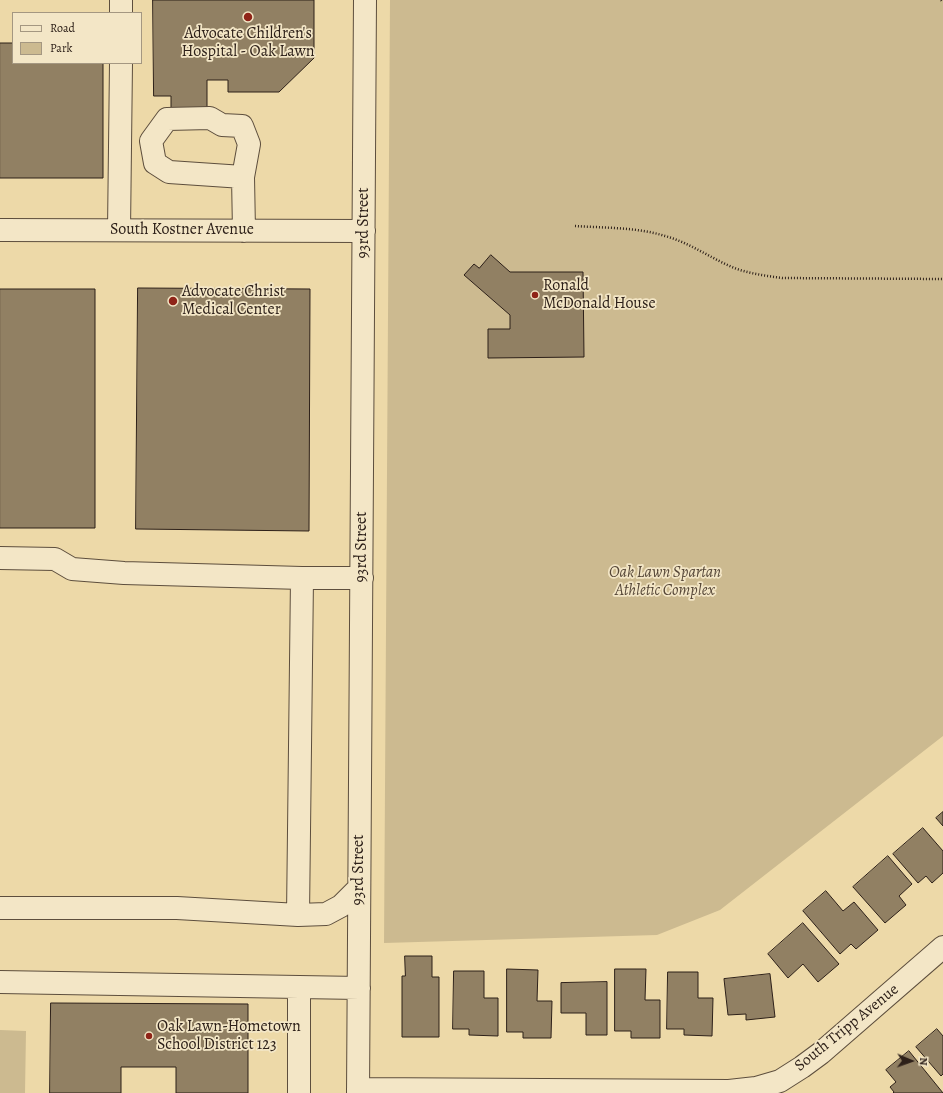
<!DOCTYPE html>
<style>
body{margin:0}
#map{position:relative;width:943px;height:1093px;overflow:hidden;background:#edd9a8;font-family:Alegreya,serif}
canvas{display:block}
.legend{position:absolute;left:12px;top:12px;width:130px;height:52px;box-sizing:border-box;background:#f3e6c6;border:1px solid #a49781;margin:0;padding:5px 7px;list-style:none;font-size:12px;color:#2d2019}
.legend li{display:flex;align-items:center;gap:8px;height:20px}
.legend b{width:20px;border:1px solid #a49781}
.north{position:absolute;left:891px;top:1041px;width:40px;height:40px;-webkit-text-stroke:3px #f3e6c6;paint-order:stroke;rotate:92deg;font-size:11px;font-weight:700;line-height:16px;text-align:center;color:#2d2019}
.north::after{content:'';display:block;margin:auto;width:14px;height:18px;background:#2d2019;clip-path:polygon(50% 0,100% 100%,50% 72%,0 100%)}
</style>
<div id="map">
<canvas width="943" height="1093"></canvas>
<ul class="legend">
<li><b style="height:5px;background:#f3e6c6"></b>Road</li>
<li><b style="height:11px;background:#ccba90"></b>Park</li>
</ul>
<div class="north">N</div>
</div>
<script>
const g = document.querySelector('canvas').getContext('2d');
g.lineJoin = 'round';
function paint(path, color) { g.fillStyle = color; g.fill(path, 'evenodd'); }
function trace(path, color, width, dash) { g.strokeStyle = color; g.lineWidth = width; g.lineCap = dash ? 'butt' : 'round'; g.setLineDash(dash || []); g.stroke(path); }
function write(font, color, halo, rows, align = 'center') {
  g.font = font + ' Alegreya,serif'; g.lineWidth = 3.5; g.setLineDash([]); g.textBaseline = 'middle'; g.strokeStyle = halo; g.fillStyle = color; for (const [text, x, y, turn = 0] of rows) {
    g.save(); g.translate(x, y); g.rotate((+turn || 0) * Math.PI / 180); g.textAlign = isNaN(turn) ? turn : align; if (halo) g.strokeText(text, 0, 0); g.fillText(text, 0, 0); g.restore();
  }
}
paint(new Path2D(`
 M390,0H943V736L720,910L657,935L384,943Z
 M0,1030L26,1031L25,1093H0Z`), '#ccba90');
const building = new Path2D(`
 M153,0H314V58L279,92H228V80H207V112H171V96H154Z
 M0,43H13V63H103V178H0Z
 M491,255L510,272H583L584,357L488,358V329H510V315L464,275L474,264L479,268Z
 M138,288L310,289L309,531L136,529Z
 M0,289H95V528H0Z
 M943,812V826L936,818Z
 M923,828L943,851V873L932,883L926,876L918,883L893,854Z
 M888,856L912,884L899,896L906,905L885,923L853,887Z
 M826,891L843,911L854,902L878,930L856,949L851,944L840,954L803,911Z
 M803,923L839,964L818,982L803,964L788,978L768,954Z
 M405,956H432V977H439V1037H402V976H405Z
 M507,969L538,970L537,1001H552L551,1038H523V1032H507Z
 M615,969H646L645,1000H660V1038H631V1031H615Z
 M454,971H484V998H498V1036L469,1035V1029H453Z
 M668,972H698V998H713L712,1036L684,1035V1029H667Z
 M770,974L775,1017L746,1020V1014L728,1015L724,979Z
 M607,982V1035H586V1013H561V983Z
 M51,1003L248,1004V1093H176V1067H121V1093H50Z
 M937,1029L943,1036V1074L941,1076L916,1047Z
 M909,1051L943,1093H893L894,1092L890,1087L896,1082L886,1070Z`);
paint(building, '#918063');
trace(building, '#2d2019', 1);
const minor = new Path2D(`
 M121,13V0
 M243,177L169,172L155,163L151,141L167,119L210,118L222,125L242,126L249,144L243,177L244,231
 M0,230L364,231
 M119,230L121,63
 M0,558L55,559L72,569L124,573L302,578L298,915
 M302,578H362
 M0,908H177L298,915L326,914L341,906L359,888
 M0,982L359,988
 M299,987V1093
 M358,1089L729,1091L756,1088L780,1081L802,1067L821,1053L943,947
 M358,1093L365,0`);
trace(minor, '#5d4e3d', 24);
trace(new Path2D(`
 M941,0L943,2
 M575,226C604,228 637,227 665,236C691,243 713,260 737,269C752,274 767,276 782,278L943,279`), '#2d2019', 2.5, [1, 2]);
trace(minor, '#f3e6c6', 22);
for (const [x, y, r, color] of [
 [248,17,5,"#8f2418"],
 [535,295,4,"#8f2418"],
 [173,301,5,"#8f2418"],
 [149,1036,4,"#8f2418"]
]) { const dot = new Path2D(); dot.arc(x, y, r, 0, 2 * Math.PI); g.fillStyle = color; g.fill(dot); trace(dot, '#f3e6c6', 1.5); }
write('16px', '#2d2019', '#f3e6c6', [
 ["Advocate Children's",248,34,"center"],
 ["Hospital - Oak Lawn",248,52,"center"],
 ["Ronald",543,286],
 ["McDonald House",543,304],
 ["Advocate Christ",182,292],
 ["Medical Center",182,310],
 ["Oak Lawn-Hometown",157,1027],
 ["School District 123",157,1045]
], 'left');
write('16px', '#2d2019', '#f3e6c6', [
 ["93rd Street",364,223,-90],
 ["South Kostner Avenue",182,230],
 ["93rd Street",362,547,-90],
 ["93rd Street",359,870,-90],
 ["South Tripp Avenue",847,1028,-39]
]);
write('italic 16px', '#554637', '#f3e6c6', [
 ["Oak Lawn Spartan",665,573],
 ["Athletic Complex",665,591]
]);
</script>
